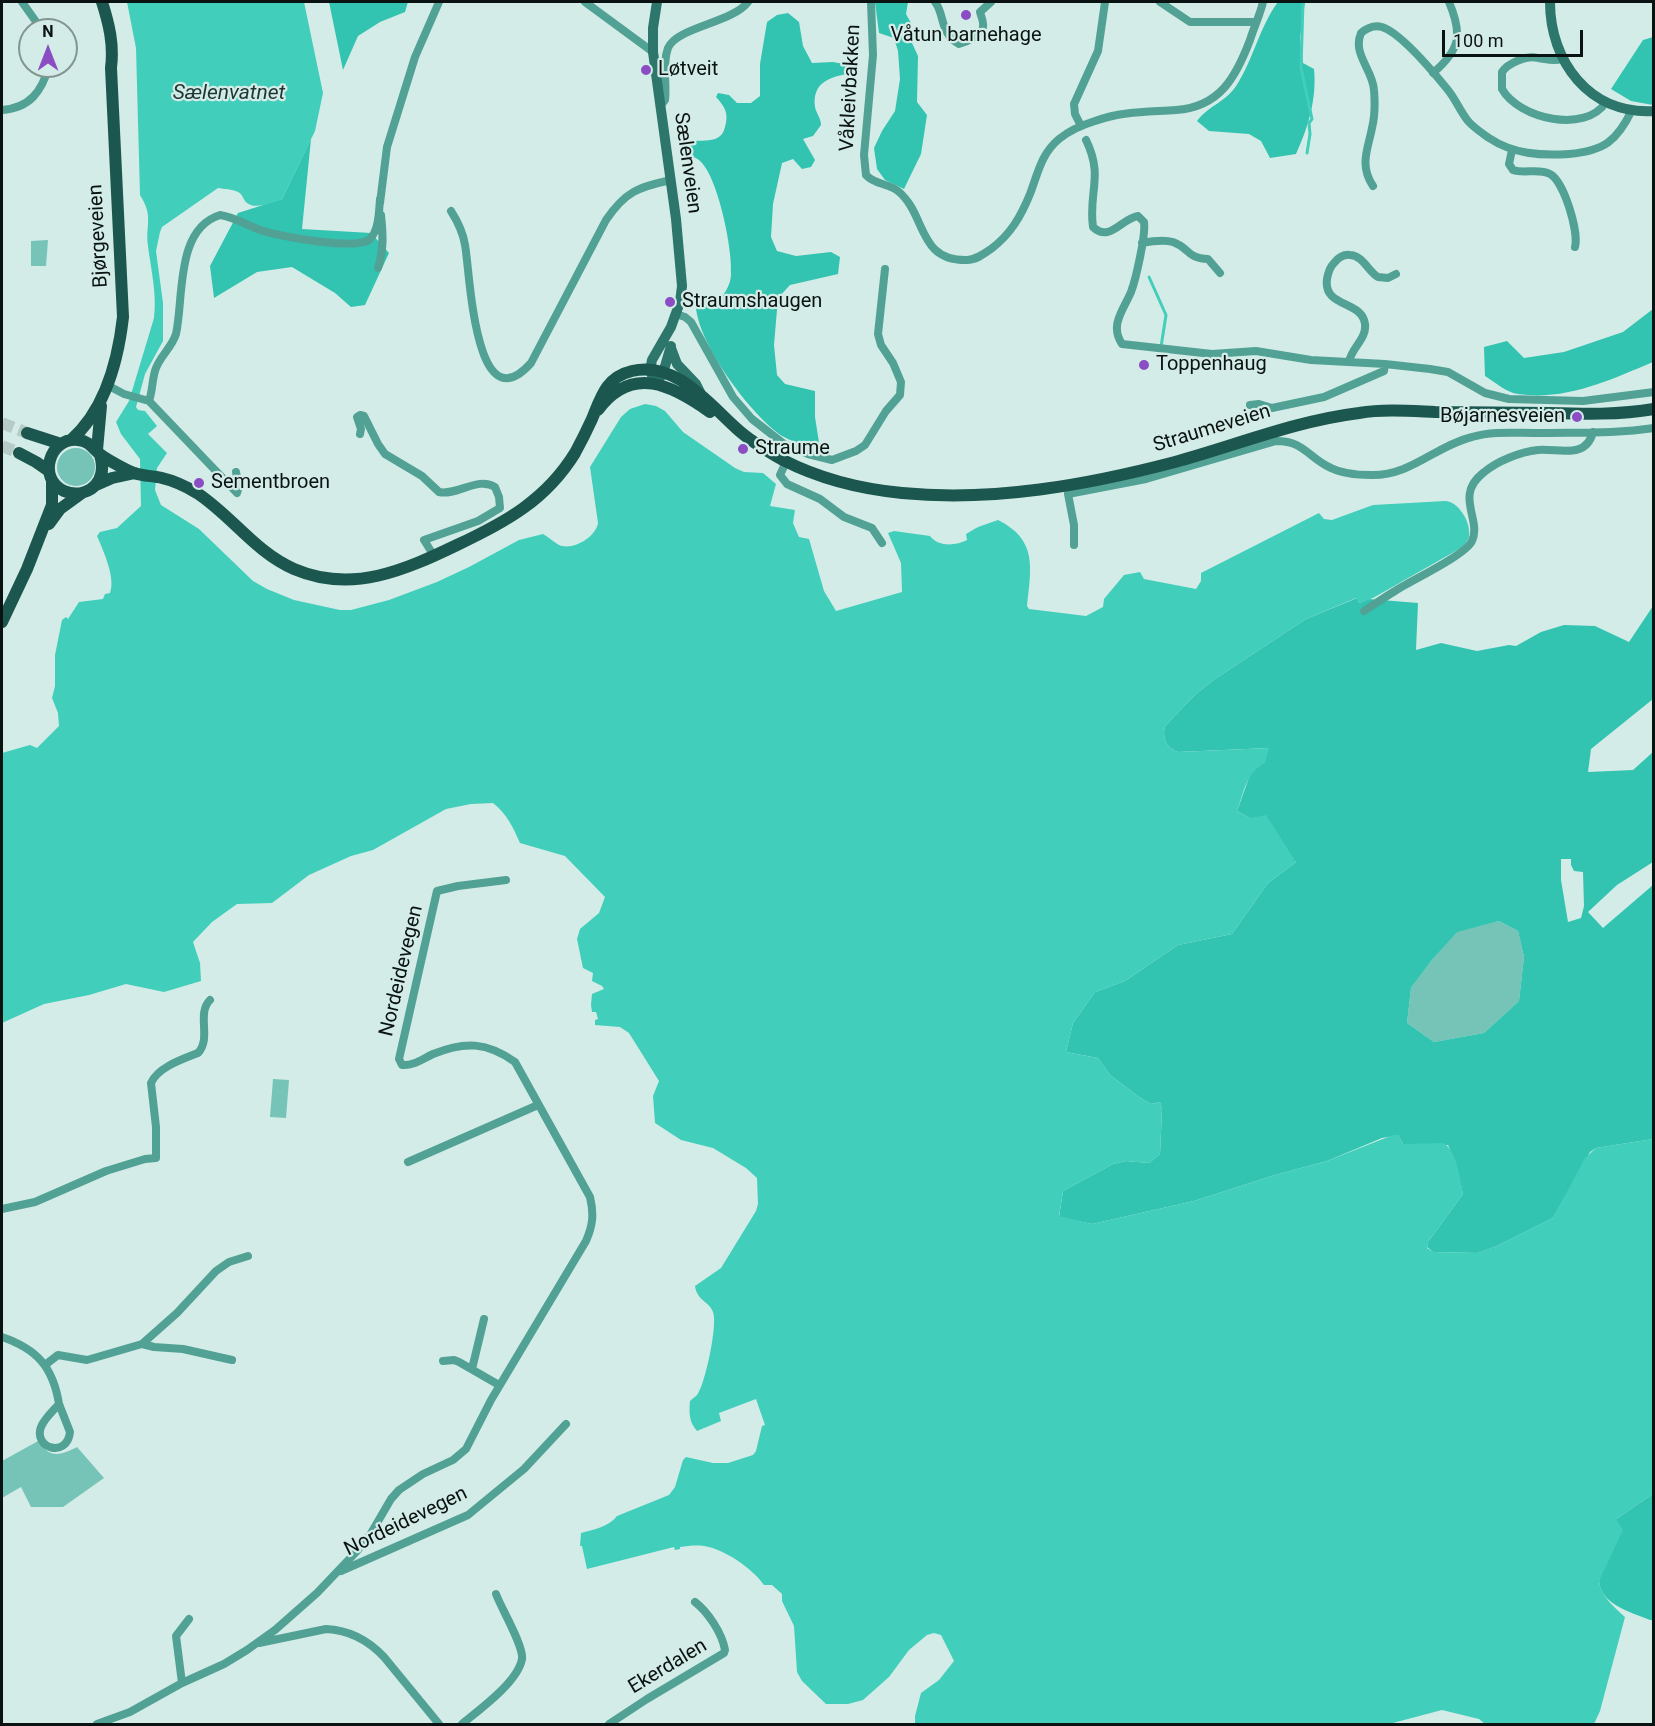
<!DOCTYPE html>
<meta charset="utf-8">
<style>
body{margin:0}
#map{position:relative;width:1655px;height:1726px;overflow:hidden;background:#d4ece7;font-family:Roboto,sans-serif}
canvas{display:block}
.frame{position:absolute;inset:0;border:3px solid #0a1311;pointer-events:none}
.north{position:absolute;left:18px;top:18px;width:60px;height:60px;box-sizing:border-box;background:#d4ece7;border:2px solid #839591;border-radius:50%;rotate:0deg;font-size:16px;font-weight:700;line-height:24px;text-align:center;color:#0a1311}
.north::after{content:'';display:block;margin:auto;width:21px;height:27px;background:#8a4dc3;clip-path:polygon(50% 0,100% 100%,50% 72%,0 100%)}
.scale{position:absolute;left:1442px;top:30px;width:141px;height:27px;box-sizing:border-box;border:3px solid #0a1311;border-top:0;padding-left:8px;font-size:18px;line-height:21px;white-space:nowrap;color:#0a1311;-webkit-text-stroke:4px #d4ece7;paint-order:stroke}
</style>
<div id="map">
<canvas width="1655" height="1726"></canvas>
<div class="frame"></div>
<div class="north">N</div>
<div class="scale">100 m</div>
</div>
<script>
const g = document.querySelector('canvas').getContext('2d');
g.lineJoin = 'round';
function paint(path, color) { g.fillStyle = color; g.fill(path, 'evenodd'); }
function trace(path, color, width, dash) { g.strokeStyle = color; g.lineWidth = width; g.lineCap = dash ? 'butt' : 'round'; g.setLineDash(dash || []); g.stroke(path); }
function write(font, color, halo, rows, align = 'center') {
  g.font = font + ' Roboto,sans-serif'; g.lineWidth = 4.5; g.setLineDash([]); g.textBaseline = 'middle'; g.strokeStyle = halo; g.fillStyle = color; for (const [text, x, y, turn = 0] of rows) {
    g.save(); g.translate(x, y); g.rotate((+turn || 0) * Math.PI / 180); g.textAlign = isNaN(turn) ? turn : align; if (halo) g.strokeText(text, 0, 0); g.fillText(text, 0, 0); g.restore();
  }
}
paint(new Path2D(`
 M48,240L46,266H31V241Z
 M57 467a19 19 0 1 1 38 0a19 19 0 1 1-38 0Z
 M1499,921L1518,931L1524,957L1519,1001L1484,1033L1434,1042L1407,1023L1411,988L1432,960L1457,931Z
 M273,1079L289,1080L286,1118L270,1117Z
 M40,1440C48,1460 61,1455 77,1447L104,1478L63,1507H31L21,1487L2,1498V1461Z`), '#75c4b7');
paint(new Path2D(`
 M329,2H408L405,12L380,22L358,36L343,70Z
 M875,2H908L906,14L911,23L912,43L918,56L917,102L927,115L921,154L904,189L885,180L877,169L874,148L882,131L895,111L900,79L898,51L894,38L879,33Z
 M1278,2H1305L1300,38L1303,63L1314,69C1317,99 1308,128 1296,154L1270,158L1261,141L1249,134L1209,131L1197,121C1210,104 1226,103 1238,83C1254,57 1260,26 1278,2Z
 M788,13L799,22L803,46L812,63L833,62L849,65L848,74C829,77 812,83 815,107C816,113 821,118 821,125L813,136L803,139L815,160L811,167L802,169L793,159L782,163L773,204L771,237L777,251L796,256L831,252L840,257L838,274L790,285L778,298L774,345L777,375L785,384L815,391V417L820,449C808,445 794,443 784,437C753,419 691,336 696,299H720C726,292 731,283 731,274C733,250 718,178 701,162C697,157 690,156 684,155L680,145C693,135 720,149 725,127C729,113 725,107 716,97L718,93L729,95L737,103H751L760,96V64L767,22L777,15Z
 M1653,37H1654L1653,105L1631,101L1611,89L1643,40Z
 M311,139L302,229L371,233L389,253L365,305L351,307L335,293L292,267L257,272L214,298L210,266L238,213L282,199Z
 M1653,309V362C1610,380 1566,401 1518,394C1507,393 1495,382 1485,376L1484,347L1507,341L1524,358L1564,352L1623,332Z
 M1357,598L1359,603L1369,599L1418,603L1416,650L1441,643L1477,651L1509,645L1516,646L1541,632L1564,625L1595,626L1629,642L1653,606V699L1591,749L1588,772L1633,770L1653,752V862L1617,885L1588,912L1603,928L1653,885V1139L1596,1148L1590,1152L1553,1218L1497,1246L1478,1253L1433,1252L1427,1247L1428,1242L1463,1194L1455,1161L1448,1145L1403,1144L1398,1135L1382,1138L1327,1161L1275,1175L1194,1201L1092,1224L1059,1217L1063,1191L1113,1164L1126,1161L1149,1163L1160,1154L1162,1109L1160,1102L1151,1104L1139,1097L1110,1075L1098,1058L1066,1052L1073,1023L1095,992L1125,981L1178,945L1232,934L1268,883L1296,862L1250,818L1237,811L1250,775L1269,748L1178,752C1166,748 1162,738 1165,726L1196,694L1215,679L1306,619ZM1561,859H1571V865L1574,871L1583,872L1584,906L1581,918L1568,922L1561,880ZM1499,921L1518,931L1524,957L1519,1001L1484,1033L1434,1042L1407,1023L1411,988L1432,960L1457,932Z
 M1653,1494V1620H1650C1631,1612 1601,1605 1599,1581L1616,1519Z`), '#32c3b1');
paint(new Path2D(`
 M127,2H304L323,93L315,131L282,199C273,202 256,210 247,203C243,200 243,194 238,192C232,189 224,189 218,188L162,227L160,232L156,251L163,303V341L145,374L136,407L138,410L145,411L157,426L148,434L167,453L157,468L155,490L161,505L199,529L253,581L267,589L294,600L340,610H351L389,600L437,582L469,567L519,540L543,534C548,537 554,542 559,545C573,551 596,537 598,523L590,467L621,417L630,409L645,404L656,406L665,411L683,432L735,468L744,472L763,473L776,484L770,506L795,510L793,523L799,537L809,539L824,591L836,611L902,592L901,563L888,533L894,531L930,536C938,547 956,546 967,540L966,534L978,527L998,520C1038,540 1031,568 1027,606L1029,609L1086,616L1103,607L1104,599L1124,575L1140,572L1144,579L1196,589L1201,581V573L1319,513L1324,519L1332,520L1373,505L1445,501C1458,501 1471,522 1469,535C1469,541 1465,544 1461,548L1373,598L1359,603L1356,598L1306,619L1215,679L1196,694L1165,726C1162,738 1166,748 1178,752L1269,748L1265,763C1246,773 1244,792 1237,811L1250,818L1266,815L1296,862L1268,883L1232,934L1178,945L1125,981L1095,992L1073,1023L1066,1052L1098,1058L1110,1075L1139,1097L1151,1104L1160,1102L1162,1109L1160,1154L1149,1163L1126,1161L1113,1164L1063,1191L1059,1216L1092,1224L1194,1201L1275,1175L1327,1161L1393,1135H1398L1403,1144L1444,1143C1457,1152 1460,1179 1463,1194L1428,1242L1427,1248L1433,1252L1478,1253L1497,1246L1553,1218L1585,1158L1596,1148L1653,1139V1494L1616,1519L1623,1530L1599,1581C1600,1595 1615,1608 1625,1617L1600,1711L1594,1724H1485L1479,1719L1442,1710L1389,1724H915V1716L921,1693L939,1680L954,1661L941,1635L934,1633L927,1635L909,1650L889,1677L863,1700L848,1704H826L802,1681L797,1672L794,1626L782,1601V1594L772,1585H764C752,1568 724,1549 704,1546C697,1545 687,1546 680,1547V1549L675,1550L674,1547L587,1569L582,1546H580L581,1533C593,1530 610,1526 617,1516L669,1495L675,1487L683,1460L686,1457L713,1463H728L753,1455L756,1451L762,1426L765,1425L756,1399L719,1413L721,1421L697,1431C689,1422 689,1413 690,1401C692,1399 695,1397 697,1395C705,1385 718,1324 713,1312C709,1301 697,1301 695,1286L721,1268L756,1211L758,1204L757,1178L746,1168L713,1148L681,1140L655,1123L653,1096L659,1081L629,1033L620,1027L595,1025V1020L598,1019L596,1012H592L591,1005L592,994L604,989L602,986L592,981L593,973L583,968L577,939L580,929L599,913L605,897L565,856L520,843C513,827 507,814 493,803L471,804L446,809L373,850L351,856L309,875L272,903L237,904L212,922L193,942L200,963L201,981L164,992L126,984L89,995L44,1004L2,1023V753L30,745L37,748L59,726L58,713L52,698L55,686V655L62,620L66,617L68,619L79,602L103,599L105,594L110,593C116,578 103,550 97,536L100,532L117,528L141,506L140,459L121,434L116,422L129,401L154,318C157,293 151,270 148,246C145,225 154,217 140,195L136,48Z`), '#41cebb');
trace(new Path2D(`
 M1303,2L1301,68L1312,119L1309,123L1310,134L1307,153
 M1149,277L1166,315L1161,347`), '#41cebb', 3);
trace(new Path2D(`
 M2,423L27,433
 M2,446L19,453`), '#b6cbc7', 12, [12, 6]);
trace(new Path2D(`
 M22,2L42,30
 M585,2L653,52
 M871,2L873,55L864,155L866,175C875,185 888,183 898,191C927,215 917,261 967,260C976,260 984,254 991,249C1011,234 1021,216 1030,194C1038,173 1041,154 1059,139C1070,130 1082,125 1095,121C1122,111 1148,112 1176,110C1220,107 1236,77 1250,40C1254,27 1260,15 1263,2
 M935,2C945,14 939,33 959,44C966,42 982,35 983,27C984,22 981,16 980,12L991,2
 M1160,2L1190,22H1256
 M1562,59C1552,62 1547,59 1538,58C1527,55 1508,63 1502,72V89C1519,119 1586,134 1606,102
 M1433,73C1460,50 1463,35 1449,2
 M661,105L665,100C667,84 662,64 668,48C677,27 732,23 748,2
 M2,110C30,108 42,91 49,66
 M1081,126L1075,114L1074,104L1098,51L1105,2
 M1086,140C1104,177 1088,192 1093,227C1110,243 1122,218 1138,216L1144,222C1146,234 1136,279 1131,292C1124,309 1109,325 1122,344L1212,354L1256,351L1311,360L1385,364L1430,369L1448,372L1485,393L1509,399L1583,401L1654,392
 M1512,150L1509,164L1513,170C1524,174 1539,168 1550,174C1564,181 1579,232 1575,247
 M1373,186C1359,165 1368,149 1372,128C1375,116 1375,102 1374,90C1373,70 1352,54 1361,33C1367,28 1375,25 1382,27C1401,33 1435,74 1448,90C1456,100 1460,111 1468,121C1474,128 1482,133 1489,138C1513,154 1541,156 1569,154C1604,151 1617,141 1632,110
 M380,203L387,147L415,57L439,2
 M451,211C458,222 463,232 465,245C470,270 474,427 531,363L606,220C625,192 638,187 671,180
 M1142,243C1152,241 1163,239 1173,242C1190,248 1186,258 1208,259L1220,273
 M378,268C384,251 383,233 381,215
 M676,314L685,317L691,322L733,397L752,419L784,444L808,454L832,460L856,451L865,445L886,411L900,395L901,382L893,363L881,345L878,334L885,269
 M1349,362C1351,348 1367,339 1365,324C1362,300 1323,308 1327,279C1328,273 1330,267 1334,263C1338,258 1343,254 1350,255C1362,255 1369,272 1378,277L1388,278L1396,274
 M107,385L124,394L149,401L237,493L239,487L236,472
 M149,401C153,390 152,378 156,368C161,355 172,347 176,334C184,298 175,229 220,215C234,217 247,225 260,230C277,236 357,251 370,239C379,230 379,211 380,199
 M1250,405L1259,404L1272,408L1324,397L1384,371L1385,364
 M360,434L361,429L357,417L360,415L364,416L378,444L385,454L422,476L439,492C457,496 478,476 495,487L499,497L500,508L478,521L424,540L434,556
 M786,462L780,475L787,484L820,499L844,517L872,528L882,543
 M1074,545V525L1068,494L1146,479L1276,441C1305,441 1307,457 1331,468C1343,474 1357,475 1371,475C1411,476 1435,446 1472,437C1492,431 1514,433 1535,433C1575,432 1614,434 1654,428
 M1364,611C1375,604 1385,597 1395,591C1410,581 1466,555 1472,541C1482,519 1454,496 1483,473C1497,461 1520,452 1538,450C1558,448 1586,460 1593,432
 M408,1162L538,1105
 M2,1209L35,1202L106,1171L145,1159L156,1158V1127L151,1083C158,1067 183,1059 198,1053C212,1038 196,1014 210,1000
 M2,1337C37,1349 53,1367 59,1404
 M142,1344L177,1313L216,1271L229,1262L248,1256
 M443,1361L454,1360L459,1362L499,1385
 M45,1365L58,1355L87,1360L142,1344L154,1347L183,1349L232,1360
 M472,1369L484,1319
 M59,1404L70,1432C67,1459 33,1448 41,1427C44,1419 53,1411 59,1404Z
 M341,1571L468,1515L524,1469L566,1424
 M259,1643L326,1629C349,1630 368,1640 384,1657L439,1724
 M182,1683L176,1636L189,1619
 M97,1724L130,1712L182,1683L224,1664L247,1650L275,1630L317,1593L357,1551L370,1535L391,1499L399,1490L423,1474L453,1460L466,1449L491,1400L586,1241C593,1225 594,1214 590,1197L515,1062C487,1042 465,1041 433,1054C422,1059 414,1066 402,1065L399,1059L437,891L458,886L506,880
 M462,1724C479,1710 518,1682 522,1659C524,1646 501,1608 496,1594
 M609,1724L647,1699L724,1653L725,1650C722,1633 708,1612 695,1602`), '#51a195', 8);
trace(new Path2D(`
 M1550,2C1550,61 1589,115 1654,111
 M671,348L677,364L696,384L700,392
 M653,378L650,370L652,360L671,327L680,302L682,286L676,219L653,52V28L657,2
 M659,379L663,373L671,346`), '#2d766c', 10);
trace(new Path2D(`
 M598,410C632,364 672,385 710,412
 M27,433L61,444
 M71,440C105,410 118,361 123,317L111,68C114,44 109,24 102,2
 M97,450L101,406
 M19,453L36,462L49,471
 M100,455C104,468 103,480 91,489C83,494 73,495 64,491C37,479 49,437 78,440C90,441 93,449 101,455C106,459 128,471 134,473C143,476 154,476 162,478C175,481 187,487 197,493C232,516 255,552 294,569C352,594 405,570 457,545C506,522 546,500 575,453C581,442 587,430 592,419C601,397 606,377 632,371C676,361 708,403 736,428C750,441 767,451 783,460C820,479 861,489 902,493C993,502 1087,485 1175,462C1237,445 1295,421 1359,413C1384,409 1410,411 1435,412C1473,412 1511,413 1549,413C1584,414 1619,415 1654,409
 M96,485L112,478L135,473
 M49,524L60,509L82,493
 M2,622L27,569L52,505V480`), '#1c574f', 12);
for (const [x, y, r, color] of [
 [966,15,6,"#8a4dc3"],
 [646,70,6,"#8a4dc3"],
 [670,302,6,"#8a4dc3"],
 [1144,365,6,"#8a4dc3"],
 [1577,417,6,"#8a4dc3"],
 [743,449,6,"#8a4dc3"],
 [199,483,6,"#8a4dc3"]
]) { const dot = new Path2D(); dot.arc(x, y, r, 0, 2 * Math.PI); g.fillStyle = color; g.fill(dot); trace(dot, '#d4ece7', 2); }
write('20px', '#0a1311', '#d4ece7', [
 ["Våtun barnehage",966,36,"center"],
 ["Løtveit",658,70],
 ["Straumshaugen",682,302],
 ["Toppenhaug",1156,365],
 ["Bøjarnesveien",1565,417,"right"],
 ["Straume",755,449],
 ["Sementbroen",211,483]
], 'left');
write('20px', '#0a1311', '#d4ece7', [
 ["Våkleivbakken",851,88,-87],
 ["Sælenveien",687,163,82],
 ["Bjørgeveien",99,236,-93],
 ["Straumeveien",1212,429,-17],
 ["Nordeidevegen",402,971,-77],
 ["Nordeidevegen",406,1522,-26],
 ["Ekerdalen",668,1667,-31]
]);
write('italic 21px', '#1e3531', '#d4ece7', [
 ["Sælenvatnet",229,94]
]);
</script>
